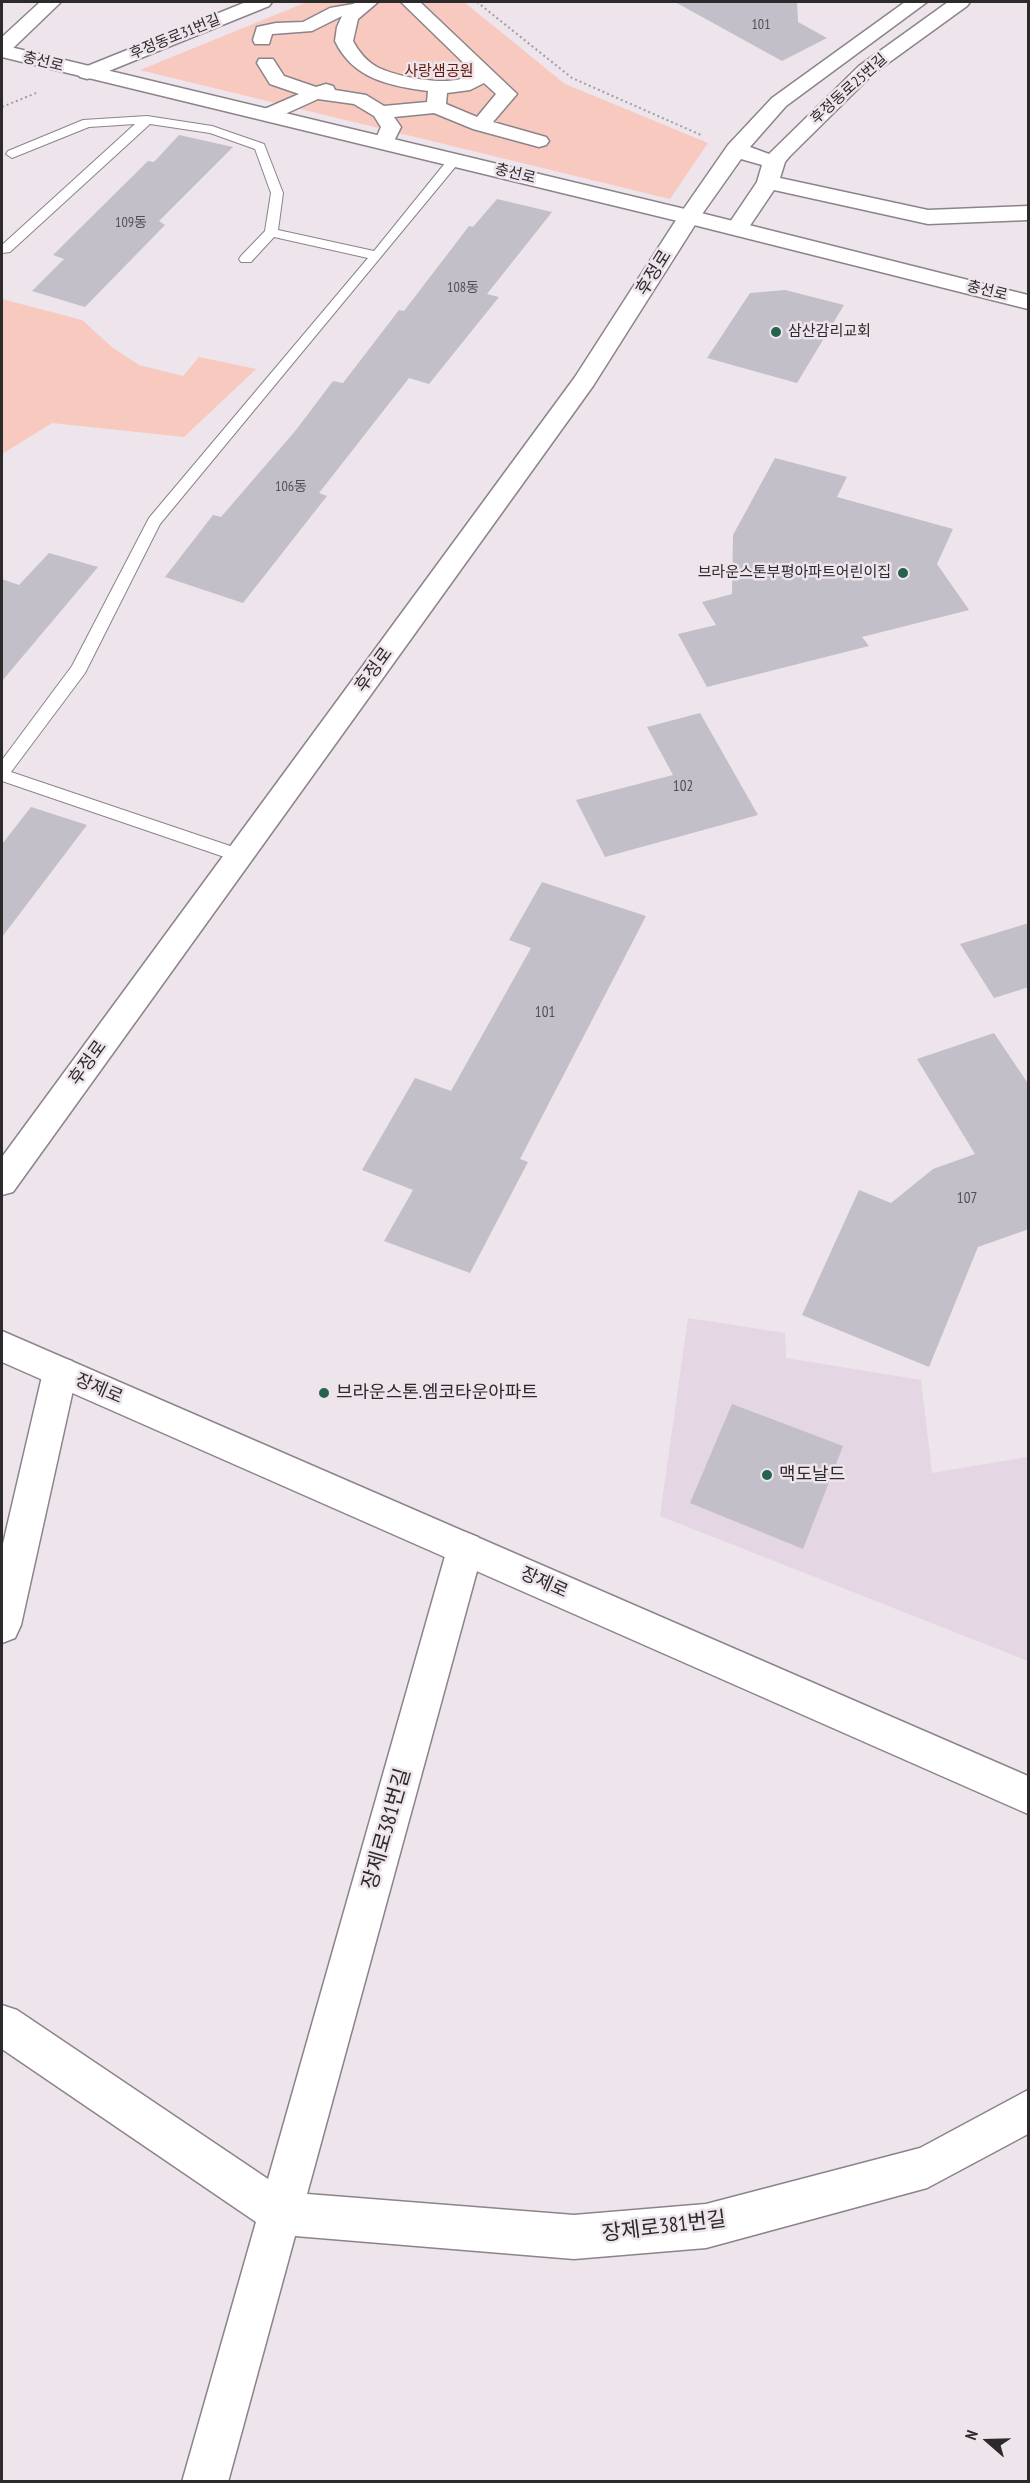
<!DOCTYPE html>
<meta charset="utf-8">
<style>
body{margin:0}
#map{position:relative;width:1030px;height:2483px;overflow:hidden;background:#ede4ec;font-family:"PT Sans Narrow",sans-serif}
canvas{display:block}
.frame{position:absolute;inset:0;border:3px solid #2d2a2c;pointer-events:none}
.north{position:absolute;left:958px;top:2411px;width:60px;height:60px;-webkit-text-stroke:4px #ede4ec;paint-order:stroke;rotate:290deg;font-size:16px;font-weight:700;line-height:24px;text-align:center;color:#2d2a2c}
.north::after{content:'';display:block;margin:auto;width:21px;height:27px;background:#2d2a2c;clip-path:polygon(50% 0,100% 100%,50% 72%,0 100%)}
</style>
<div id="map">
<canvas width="1030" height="2483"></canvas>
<div class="frame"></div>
<div class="north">N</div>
</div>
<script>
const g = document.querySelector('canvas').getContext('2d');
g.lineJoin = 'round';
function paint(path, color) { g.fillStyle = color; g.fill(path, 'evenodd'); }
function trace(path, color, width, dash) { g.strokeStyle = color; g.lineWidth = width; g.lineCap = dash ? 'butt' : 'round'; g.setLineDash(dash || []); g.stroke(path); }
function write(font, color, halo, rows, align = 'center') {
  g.font = font + ' "PT Sans Narrow","Noto Sans KR",sans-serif'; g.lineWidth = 5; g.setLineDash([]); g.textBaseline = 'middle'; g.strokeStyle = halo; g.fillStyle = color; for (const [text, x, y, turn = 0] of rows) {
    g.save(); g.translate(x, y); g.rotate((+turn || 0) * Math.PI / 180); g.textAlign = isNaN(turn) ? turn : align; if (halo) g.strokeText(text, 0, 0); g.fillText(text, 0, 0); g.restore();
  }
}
paint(new Path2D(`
 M688,1318L785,1333L786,1358L921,1380L932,1473L1028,1457V1661L660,1516Z`), '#e5d6e3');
paint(new Path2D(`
 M307,2H464L565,84L708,143L670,199L140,70Z
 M2,299L82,320L113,348L139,365L183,376L199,357L256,369L184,437L52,423L2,454Z`), '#f8c9be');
paint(new Path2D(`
 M675,2H797L798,22L827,38L782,61Z
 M179,135L233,147L159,221L165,225L85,307L32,291L64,259L53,255L148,161L154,162Z
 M497,199L552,212L487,294L499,297L429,384L409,378L319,493L327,496L243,603L165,577L213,515L221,517L296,430L333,381L343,383L399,310L404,311L469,226L473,227Z
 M785,290L844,305L797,383L707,358L750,293Z
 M775,458L847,477L837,497L953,529L937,564L969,610L862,637L869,646L707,687L678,634L716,625L702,602L732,594L733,535Z
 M49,553L98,567L2,681V579L19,585Z
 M700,713L758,815L605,857L576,800L673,775L647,727Z
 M31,807L87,825L2,937V844Z
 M542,882L646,916L520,1159L528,1162L470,1273L384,1241L413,1190L362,1170L415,1078L451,1091L531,948L509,940Z
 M1029,923V987L994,998L960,944Z
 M994,1033L1029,1085V1229L978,1247L929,1367L802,1315L859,1190L891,1203L933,1169L975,1154L917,1059Z
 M732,1404L843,1446L803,1549L690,1503Z`), '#c2bfc9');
const service = new Path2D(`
 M147,116L212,126L264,144L283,193L278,230L374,251L450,157L455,156L461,160L160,524L85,673L11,772L245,851L248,856L245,861L239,862L2,781V760L72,666L149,518L368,258L274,237L251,262H241L239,259L241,256L265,231L271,193L255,149L210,133L150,124L10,252L2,253V245L135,124L89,127L12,158L6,154L8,151L83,120Z`);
const pedestrian = new Path2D(`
 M357,2H378L358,19L353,41C358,51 368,63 379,68C399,77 457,90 473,72L401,2H420L517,94L493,122L546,137L549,141L546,145L539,147L473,129L434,113L394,117L401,127L391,147H377L374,143L381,127L374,116L354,104L318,99L274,119H260L257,115L260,111L299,94L270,84L257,63L259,59H273L284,76L316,87L326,84L333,86L335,90L366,95L384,106L427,102L428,91C390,86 353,79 335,41L337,27L342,16L312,31L272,34L269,44H255L253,40L257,27L276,23L303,22L330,8L353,4ZM484,83L496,94L477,117L446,104L447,93L470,90Z`);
const minor = new Path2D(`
 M40,2H61L9,52L2,54V37Z
 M246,2H272L269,6L94,77L87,79L80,77L77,73L80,69Z
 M905,2H927L786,106L750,147L769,154L859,66L948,2H970L967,6L873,74L790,156L785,162L780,178L928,210L1028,206V220L928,224L774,190L745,233L737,235L729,233L726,228L757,182L762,165L741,159L700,217L593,386L13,1192L2,1195V1157L575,377L678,217L728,145L772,98Z
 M60,1357L72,1361L77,1372L21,1625L15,1638L2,1643V1548L43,1372L48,1361Z
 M465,1532L478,1537L483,1549L307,2194L574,2215L706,2204L920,2148L1028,2090V2134L927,2188L706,2248L574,2259L295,2236L228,2482H182L256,2222L2,2049V2005L17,2010L268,2179L447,1549L452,1537Z`);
const tertiary = new Path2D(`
 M2,45L689,210L1028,295V309L686,223L2,57Z`);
const secondary = new Path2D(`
 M2,1331L1028,1776V1814L2,1362Z`);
trace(service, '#8c838b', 2);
trace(pedestrian, '#8c838b', 3);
trace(minor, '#8c838b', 3);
trace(tertiary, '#8c838b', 3);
trace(secondary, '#8c838b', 3);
trace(new Path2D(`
 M477,2L572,78L701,135
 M2,107L36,93`), '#a39ca2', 2, [2, 3]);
paint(service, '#fff');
paint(pedestrian, '#fff');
paint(minor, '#fff');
paint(tertiary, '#fff');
paint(secondary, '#fff');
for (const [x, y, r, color] of [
 [776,332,6,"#26634e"],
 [903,573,6,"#26634e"],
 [324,1393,6,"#26634e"],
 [767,1475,6,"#26634e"]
]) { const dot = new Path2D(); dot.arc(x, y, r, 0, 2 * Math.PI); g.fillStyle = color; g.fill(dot); trace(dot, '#ede4ec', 2); }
write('14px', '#524f53', null, [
 ["101",761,25],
 ["109동",131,223],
 ["108동",463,288],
 ["106동",291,487]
]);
write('15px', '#2d2a2c', '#ede4ec', [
 ["후정동로31번길",175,37,-22],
 ["충선로",43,62,14],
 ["후정동로25번길",849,89,-42],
 ["충선로",515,174,14],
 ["충선로",987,291,14]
]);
write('15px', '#641806', '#ede4ec', [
 ["사랑샘공원",439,72]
]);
write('15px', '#2d2a2c', '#ede4ec', [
 ["삼산감리교회",788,332],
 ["브라운스톤부평아파트어린이집",891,573,"right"]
], 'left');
write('15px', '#524f53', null, [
 ["102",683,787],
 ["101",545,1013],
 ["107",967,1199]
]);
write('18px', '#2d2a2c', '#ede4ec', [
 ["후정로",654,273,-58],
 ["후정로",374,670,-54],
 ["후정로",88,1063,-54],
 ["장제로",99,1389,23],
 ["장제로",544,1583,24]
]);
write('18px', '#2d2a2c', '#ede4ec', [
 ["브라운스톤.엠코타운아파트",336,1393],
 ["맥도날드",779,1475]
], 'left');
write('21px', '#2d2a2c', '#ede4ec', [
 ["장제로381번길",387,1829,-74],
 ["장제로381번길",664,2227,-7]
]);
</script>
